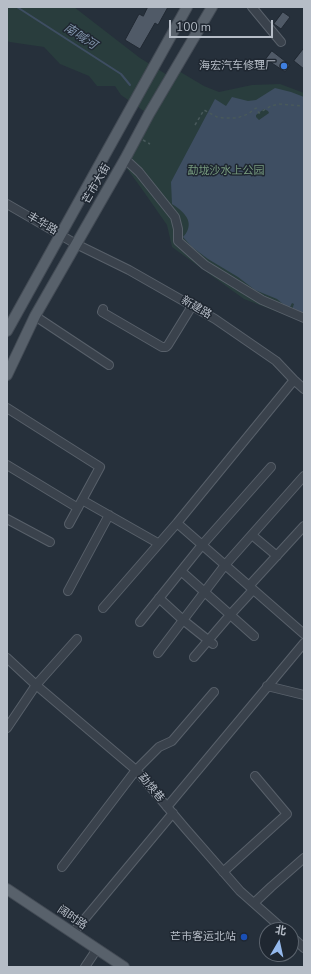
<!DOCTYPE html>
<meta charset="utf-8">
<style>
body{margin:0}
#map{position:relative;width:311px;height:974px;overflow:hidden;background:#26303b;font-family:"Nunito Sans","Noto Sans SC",sans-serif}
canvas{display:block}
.frame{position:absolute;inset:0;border:8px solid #b6bdc7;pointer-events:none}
.north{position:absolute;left:259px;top:922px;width:40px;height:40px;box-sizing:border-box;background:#1f2731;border:1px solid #5b636d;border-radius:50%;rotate:9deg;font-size:11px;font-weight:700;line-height:16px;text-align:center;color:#b6bdc7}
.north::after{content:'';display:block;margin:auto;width:14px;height:18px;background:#95b9ed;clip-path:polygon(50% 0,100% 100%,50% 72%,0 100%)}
.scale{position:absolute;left:169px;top:20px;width:104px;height:18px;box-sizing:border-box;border:2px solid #b6bdc7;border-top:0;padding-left:5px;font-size:12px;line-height:14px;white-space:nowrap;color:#b6bdc7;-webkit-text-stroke:3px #1f2731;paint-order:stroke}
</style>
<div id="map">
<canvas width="311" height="974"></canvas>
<div class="frame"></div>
<div class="north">北</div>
<div class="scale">100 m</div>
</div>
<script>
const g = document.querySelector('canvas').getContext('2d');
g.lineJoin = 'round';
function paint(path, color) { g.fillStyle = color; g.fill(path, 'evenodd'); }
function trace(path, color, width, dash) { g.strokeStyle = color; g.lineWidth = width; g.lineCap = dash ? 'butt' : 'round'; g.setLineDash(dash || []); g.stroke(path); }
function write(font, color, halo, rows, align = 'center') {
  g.font = font + ' "Nunito Sans","Noto Sans SC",sans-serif'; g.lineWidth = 3; g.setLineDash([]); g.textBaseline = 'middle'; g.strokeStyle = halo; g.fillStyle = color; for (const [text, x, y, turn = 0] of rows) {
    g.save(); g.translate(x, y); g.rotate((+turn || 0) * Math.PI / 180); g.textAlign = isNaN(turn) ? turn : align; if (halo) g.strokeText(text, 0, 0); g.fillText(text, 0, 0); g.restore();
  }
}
paint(new Path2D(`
 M7,7H74L140,58L172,78L177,70L204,86L219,92L252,85L280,84L304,93V322L244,299L172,247L167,225L144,192L123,163L151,116L121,95L115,86H97L89,76L60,64L44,47L10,42L7,41Z`), '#293d3d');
paint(new Path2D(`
 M275,88L291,92L304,97V310L303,314L292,310L294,304L292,303L289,309L277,299L255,290L238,277L208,259L192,247L183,237C185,235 187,232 188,229C192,218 180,209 172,204L171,182L215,99L226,106L232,97L248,101L256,100ZM264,109L268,111L269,113L259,120L256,117V115Z`), '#3e4e62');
trace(new Path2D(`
 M17,7L121,74L130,85`), '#3e4e62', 2);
const building = new Path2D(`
 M148,7H168L158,25L155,23L140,49L125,40L139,14L143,16Z
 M283,12L290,17L281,29L274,24Z
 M304,48V69L294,61Z
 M272,51L290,65L285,72L266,59Z`);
paint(building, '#505a67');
trace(building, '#212933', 1);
const minor = new Path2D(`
 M252,7L281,42
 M125,159L139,172L175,217L178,229V241L205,265L262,300L304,318
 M7,204L76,244L129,270L215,319L276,361L294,380L304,389
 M103,309L102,312L162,347H166L168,345L192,306
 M35,316L109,365
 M7,408L100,467L69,524
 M7,465L78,508
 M82,500L156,542
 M7,519L50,542
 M177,523L304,634
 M252,535L277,556
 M181,571L254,636
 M249,586L304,526
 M68,591L109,515
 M159,598L183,620L213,644
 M103,608L177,523L294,380
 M140,622L202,545L271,467
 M158,653L225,565L304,476
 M194,657L230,615L253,590
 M7,658L36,685L136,770L185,828L240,891L284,930
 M267,686L304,695
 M7,728L36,685L77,639
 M167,807L304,643
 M62,867L136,770L159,747L172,741L214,692
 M223,872L287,814L255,776
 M254,903L271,887L304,858
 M73,933L173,813
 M291,936L304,948
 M85,967L97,949`);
const major = new Path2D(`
 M7,331L187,7
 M7,375L35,316L125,159L149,114L212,7
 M7,889L124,967`);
trace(minor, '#58606a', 10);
trace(major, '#434b55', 12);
trace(new Path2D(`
 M195,125L204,110L217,117L224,118H237L248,114L256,108L259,113L271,106L279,104L304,106
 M143,140L150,144`), '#48595b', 1.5, [3, 3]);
trace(minor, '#3a424c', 8);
trace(major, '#58616b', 10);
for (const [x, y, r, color] of [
 [284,66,4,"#3f7fe0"],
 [244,937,4,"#1a4fb4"]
]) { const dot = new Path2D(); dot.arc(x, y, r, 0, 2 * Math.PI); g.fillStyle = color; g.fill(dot); trace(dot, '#1f2731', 1.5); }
write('11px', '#b6bdc7', '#1f2731', [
 ["海宏汽车修理厂",276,66],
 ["芒市客运北站",236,937]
], 'right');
write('11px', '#769a7e', '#1f2731', [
 ["勐垅沙水上公园",226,171]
]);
write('11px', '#b6bdc7', '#1f2731', [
 ["芒市大街",97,184,-60],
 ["丰华路",42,224,30],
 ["新建路",196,308,30],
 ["勐焕巷",151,788,50],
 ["阔时路",72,918,34]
]);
write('italic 12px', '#8194ab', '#1f2731', [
 ["南喊河",80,37,33]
]);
</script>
